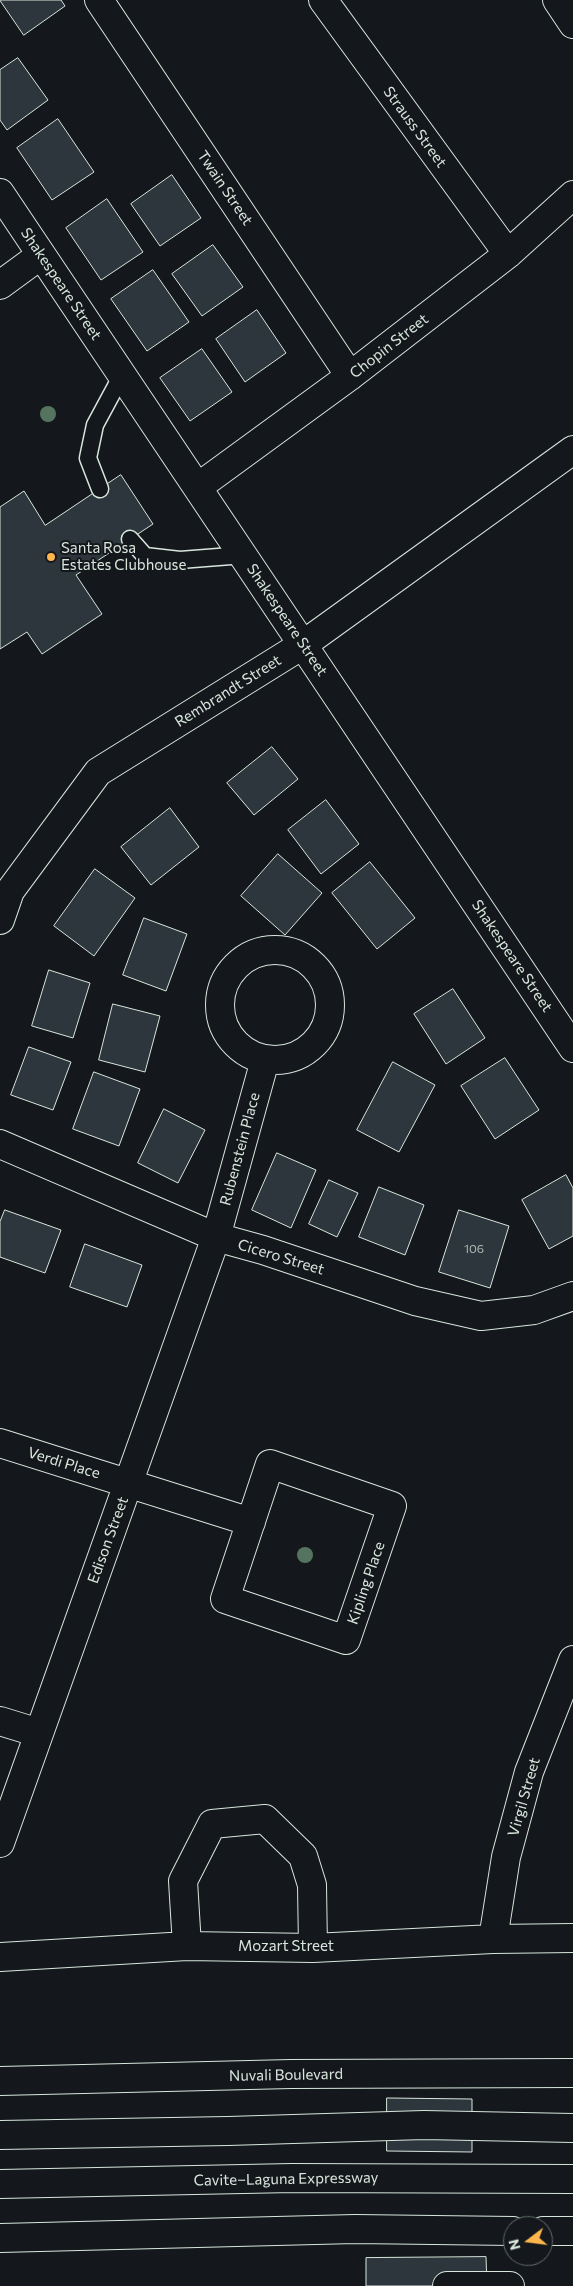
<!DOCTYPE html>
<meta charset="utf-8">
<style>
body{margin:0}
#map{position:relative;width:573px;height:2286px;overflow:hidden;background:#14181c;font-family:Commissioner,sans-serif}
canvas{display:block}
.north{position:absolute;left:503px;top:2216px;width:50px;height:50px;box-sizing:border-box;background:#14181c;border:1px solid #626a69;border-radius:50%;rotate:255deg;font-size:14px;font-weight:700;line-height:20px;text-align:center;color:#d8e6dc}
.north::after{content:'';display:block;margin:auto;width:18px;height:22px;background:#ffb74d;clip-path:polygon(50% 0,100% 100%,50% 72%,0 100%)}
</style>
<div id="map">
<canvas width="573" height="2286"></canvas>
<div class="north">N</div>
</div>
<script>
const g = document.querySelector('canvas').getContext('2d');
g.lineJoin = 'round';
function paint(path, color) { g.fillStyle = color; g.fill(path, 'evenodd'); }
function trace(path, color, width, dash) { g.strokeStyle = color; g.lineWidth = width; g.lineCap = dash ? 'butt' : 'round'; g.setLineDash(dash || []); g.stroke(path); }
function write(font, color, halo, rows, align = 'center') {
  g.font = font + ' Commissioner,sans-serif'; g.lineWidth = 4; g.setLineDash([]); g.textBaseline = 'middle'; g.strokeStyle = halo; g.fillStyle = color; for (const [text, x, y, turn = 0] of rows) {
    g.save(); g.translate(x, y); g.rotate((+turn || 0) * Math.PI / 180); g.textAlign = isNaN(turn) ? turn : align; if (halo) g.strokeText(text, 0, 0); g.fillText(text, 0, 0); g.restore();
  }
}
const building = new Path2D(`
 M0,0H61L65,6L24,35Z
 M18,58L48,100L7,130L0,120V70Z
 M58,119L94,172L52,200L17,148Z
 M172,175L201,218L160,246L131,204Z
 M107,199L143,252L101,280L66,228Z
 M213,245L243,287L202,316L172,274Z
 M153,270L189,322L147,351L111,299Z
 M257,310L286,353L245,382L216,339Z
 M202,349L232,392L190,421L160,378Z
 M121,475L153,524L76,575L102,614L42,654L27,632L0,649V507L24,491L45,525Z
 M272,747L298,779L254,815L227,783Z
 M326,800L359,844L321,874L288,830Z
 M170,808L199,847L151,885L121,847Z
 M278,854L322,893L285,935L241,896Z
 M370,862L415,918L377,949L332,893Z
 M95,869L135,898L94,956L54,926Z
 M144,918L187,934L166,991L123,975Z
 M49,970L90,983L73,1038L32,1026Z
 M453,989L485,1038L446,1064L414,1014Z
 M113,1004L160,1016L145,1072L99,1060Z
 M29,1047L71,1062L53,1110L11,1095Z
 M505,1058L539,1110L495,1139L461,1086Z
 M393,1062L435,1085L399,1152L357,1130Z
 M94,1072L140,1089L119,1146L73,1129Z
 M164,1109L205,1130L178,1183L138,1163Z
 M277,1153L316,1170L291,1228L252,1210Z
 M566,1175L573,1188V1236L549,1249L522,1200Z
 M329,1180L358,1193L337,1237L309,1224Z
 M379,1187L424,1205L405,1255L359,1237Z
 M5,1210L61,1230L45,1273L0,1257V1222Z
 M459,1210L509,1226L490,1288L439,1272Z
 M85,1244L142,1265L127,1307L70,1287Z
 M387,2098L472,2099V2152L387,2151Z
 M486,2257L487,2286H366V2258Z`);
paint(building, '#2c363c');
trace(building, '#d8e6dc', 1);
const service = new Path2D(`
 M100,489L88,458L95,425L122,375
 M130,539L145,556L180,560L244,555`);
const minor = new Path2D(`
 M99,0L350,376
 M323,0L508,254
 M557,0L573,24
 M0,193L573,1048
 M0,285L41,255
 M198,487L350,376L508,254L573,195
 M0,920L10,891L98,772L304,644L573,450
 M220 1005a55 55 0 1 1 110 0a55 55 0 1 1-110 0Z
 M0,1144L216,1237L263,1250L415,1301L481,1316L534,1310L573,1296
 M0,1443L251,1522
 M270,1464L392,1506L346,1640L225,1599Z
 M0,1721L39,1733
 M0,1843L216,1237L265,1060
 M493,1939L506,1857L529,1772L573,1660
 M187,1946L183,1881L212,1824L265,1819L303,1856L312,1885L313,1948
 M0,1957L187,1946L313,1948L493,1939L573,1938`);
const secondary = new Path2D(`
 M0,2081L291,2074L573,2073`);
const motorway = new Path2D(`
 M0,2135L228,2131L424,2125L573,2128
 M0,2184L292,2178L573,2179
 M543,2231H573
 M0,2238L355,2229L513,2231
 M447,2286H510`);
trace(service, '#d8e6dc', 19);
trace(minor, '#d8e6dc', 30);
trace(secondary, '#d8e6dc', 30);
trace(motorway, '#d8e6dc', 30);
trace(service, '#14181c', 16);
trace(minor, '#14181c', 28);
trace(secondary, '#14181c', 28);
trace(motorway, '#14181c', 28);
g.fillStyle = '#55745f';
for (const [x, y] of [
 [48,414],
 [305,1555]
]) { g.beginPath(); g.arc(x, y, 8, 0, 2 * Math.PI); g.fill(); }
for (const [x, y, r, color] of [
 [51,557,5,"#ffb74d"]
]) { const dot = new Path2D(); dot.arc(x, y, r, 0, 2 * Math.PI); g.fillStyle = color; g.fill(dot); trace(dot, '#14181c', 2); }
write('12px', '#adbab4', null, [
 ["106",474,1249]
]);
write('15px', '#d8e6dc', '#14181c', [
 ["Strauss Street",415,127,54],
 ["Twain Street",225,188,56],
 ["Shakespeare Street",61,284,56],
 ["Chopin Street",389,346,-38],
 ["Shakespeare Street",287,620,56],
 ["Rembrandt Street",228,691,-32],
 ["Shakespeare Street",512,956,56],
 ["Rubenstein Place",240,1149,-75],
 ["Cicero Street",281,1257,17],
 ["Verdi Place",64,1463,17],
 ["Edison Street",108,1540,-70],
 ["Kipling Place",366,1583,-71],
 ["Virgil Street",524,1797,-74],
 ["Mozart Street",286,1946],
 ["Nuvali Boulevard",286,2075,-1],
 ["Cavite–Laguna Expressway",286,2179,-1]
]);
write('15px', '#d8e6dc', '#14181c', [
 ["Santa Rosa",61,548],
 ["Estates Clubhouse",61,565]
], 'left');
</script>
